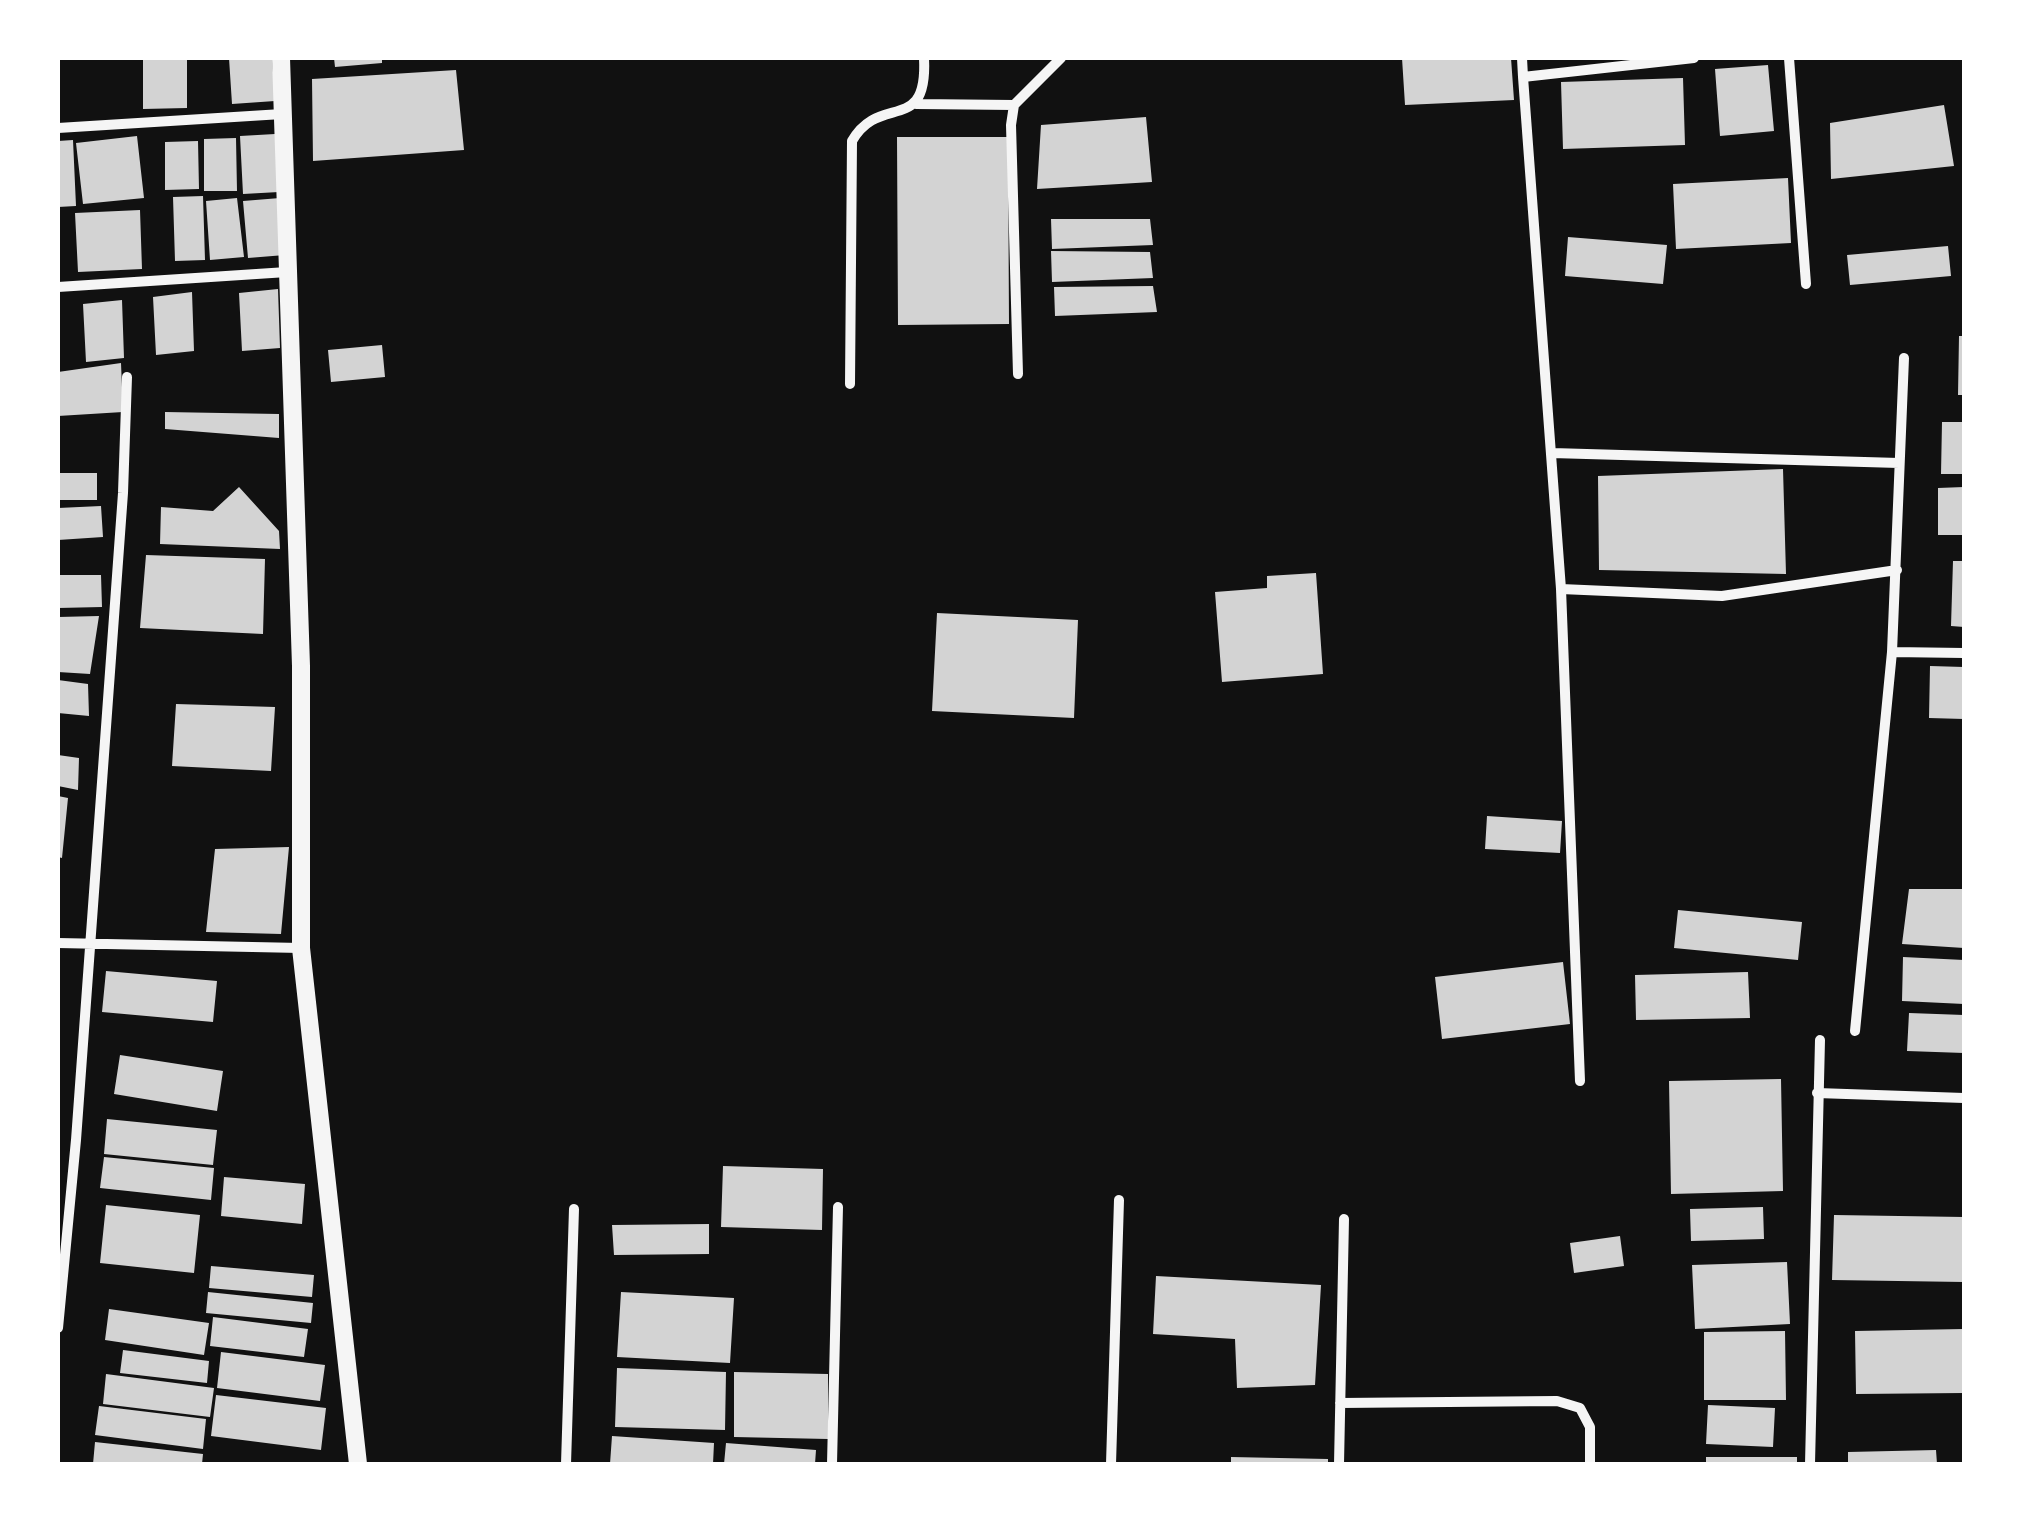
<!DOCTYPE html>
<style>
body{margin:0}
#map{position:relative;width:2022px;height:1522px;overflow:hidden;background:#111;font-family:"PT Serif",serif}
canvas{display:block}
.frame{position:absolute;inset:0;border:60px solid #fff;pointer-events:none}
</style>
<div id="map">
<canvas width="2022" height="1522"></canvas>
<div class="frame"></div>
</div>
<script>
const g = document.querySelector('canvas').getContext('2d');
g.lineJoin = 'round';
function paint(path, color) { g.fillStyle = color; g.fill(path, 'evenodd'); }
function trace(path, color, width, dash) { g.strokeStyle = color; g.lineWidth = width; g.lineCap = dash ? 'butt' : 'round'; g.setLineDash(dash || []); g.stroke(path); }
paint(new Path2D(`
 M143,58H187V108L143,109Z
 M229,58H272L275,101L232,104Z
 M334,58H382V63L335,67Z
 M1402,58H1511L1514,100L1405,105Z
 M1768,65L1774,131L1720,136L1715,69Z
 M456,70L464,150L313,161L312,79Z
 M1683,78L1685,145L1563,149L1561,82Z
 M1944,105L1954,166L1831,179L1830,123Z
 M1146,117L1152,182L1037,189L1041,125Z
 M275,134L279,192L243,194L240,136Z
 M137,136L144,198L83,204L76,143Z
 M897,137H1008L1009,324L898,325Z
 M236,138L237,191H204V139Z
 M73,140L76,206L58,207V141Z
 M198,141L199,189L165,190V142Z
 M1788,178L1791,243L1676,249L1673,184Z
 M203,196L205,260L175,261L173,197Z
 M237,198L244,257L210,260L206,201Z
 M280,198L285,255L248,258L243,201Z
 M140,210L142,269L78,272L75,213Z
 M1051,219H1150L1153,245L1052,249Z
 M1568,237L1667,245L1663,284L1565,276Z
 M1948,246L1951,276L1850,285L1847,255Z
 M1051,251L1150,252L1153,278L1052,282Z
 M1153,286L1157,312L1055,316L1054,287Z
 M278,289L280,348L242,351L239,293Z
 M192,292L194,351L156,355L153,297Z
 M122,300L124,358L86,362L83,304Z
 M1959,336H1964V395H1958Z
 M382,345L385,377L331,382L328,350Z
 M121,363L123,412L58,416V372Z
 M165,412L279,414V438L165,429Z
 M1942,422H1964V474H1941Z
 M1783,469L1786,574L1599,570L1598,476Z
 M58,473H97V500H58Z
 M239,487L279,531L280,549L160,544L161,507L213,511Z
 M1964,487V535H1938V488Z
 M101,506L103,537L58,540V508Z
 M146,555L265,559L263,634L140,628Z
 M1953,561H1964V627L1951,626Z
 M1316,573L1323,674L1222,682L1215,592L1267,588V576Z
 M58,575H101L102,607L58,608Z
 M937,613L1078,620L1074,718L932,711Z
 M99,616L90,674L58,672V617Z
 M1930,666L1964,667V719L1929,718Z
 M58,680L88,684L89,716L58,713Z
 M176,704L275,707L271,771L172,766Z
 M58,755L79,758L78,790L58,786Z
 M58,796L68,798L62,858L58,857Z
 M1487,816L1562,821L1560,853L1485,849Z
 M289,847L281,934L206,932L215,849Z
 M1909,889H1964V948L1902,944Z
 M1678,910L1802,922L1798,960L1674,948Z
 M1903,957L1964,960V1004L1902,1001Z
 M1563,962L1570,1024L1442,1039L1435,977Z
 M106,971L217,981L213,1022L102,1012Z
 M1748,972L1750,1018L1636,1020L1635,975Z
 M1909,1013L1964,1015V1053L1907,1051Z
 M120,1055L223,1071L217,1111L114,1094Z
 M1781,1079L1783,1191L1671,1194L1669,1081Z
 M107,1119L217,1130L213,1165L104,1154Z
 M104,1157L214,1168L211,1200L100,1188Z
 M723,1166L823,1169L822,1230L721,1227Z
 M224,1177L305,1184L302,1224L221,1216Z
 M106,1205L200,1215L194,1273L100,1263Z
 M1763,1207L1764,1239L1691,1241L1690,1209Z
 M1834,1215L1964,1217V1282L1832,1280Z
 M709,1224V1254L614,1255L612,1225Z
 M1620,1236L1624,1266L1574,1273L1570,1243Z
 M1787,1262L1790,1324L1695,1329L1692,1265Z
 M211,1266L314,1275L312,1297L209,1288Z
 M1156,1276L1321,1285L1315,1385L1237,1388L1235,1339L1153,1334Z
 M208,1292L313,1303L311,1323L206,1313Z
 M621,1292L734,1298L730,1363L617,1357Z
 M109,1309L209,1323L204,1355L105,1340Z
 M213,1317L308,1329L304,1357L210,1346Z
 M1964,1329V1393L1856,1394L1855,1331Z
 M1785,1331L1786,1400H1704V1332Z
 M123,1350L209,1361L207,1383L120,1373Z
 M221,1352L325,1365L320,1401L217,1388Z
 M617,1368L726,1372L725,1430L615,1427Z
 M734,1372L828,1374V1439L734,1437Z
 M106,1374L214,1388L210,1417L103,1404Z
 M216,1395L326,1408L321,1450L211,1436Z
 M1708,1405L1775,1408L1773,1447L1706,1444Z
 M99,1406L206,1419L203,1449L95,1435Z
 M612,1436L714,1443L713,1464H610Z
 M95,1442L203,1454L202,1464H93Z
 M726,1443L816,1450L815,1464H724Z
 M1936,1450L1937,1464H1848V1452Z
 M1231,1457L1328,1459V1464H1231Z
 M1706,1457H1797V1464H1706Z`), '#d3d3d3');
trace(new Path2D(`
 M1522,58L1523,77L1694,58
 M1789,58L1806,284
 M1523,77L1561,589L1580,1081
 M916,104L1014,105
 M58,128L282,114
 M58,287L287,272
 M1018,374L1011,125L1014,105L1061,58
 M850,384L852,141C880,92 928,136 924,58
 M1552,453L1899,463
 M1561,589L1722,596L1897,570
 M1892,652L1964,653
 M58,943L301,948
 M1855,1031L1892,652L1904,358
 M1817,1093L1964,1098
 M58,1328L76,1140L123,493L127,377
 M1340,1403L1557,1401L1580,1408L1590,1427V1464
 M566,1464L574,1209
 M832,1464L838,1207
 M1111,1464L1119,1200
 M1339,1464L1344,1219
 M1810,1464L1820,1040`), '#f5f5f5', 10);
trace(new Path2D(`
 M281,58L301,666V948L358,1464`), '#f5f5f5', 18);
</script>
